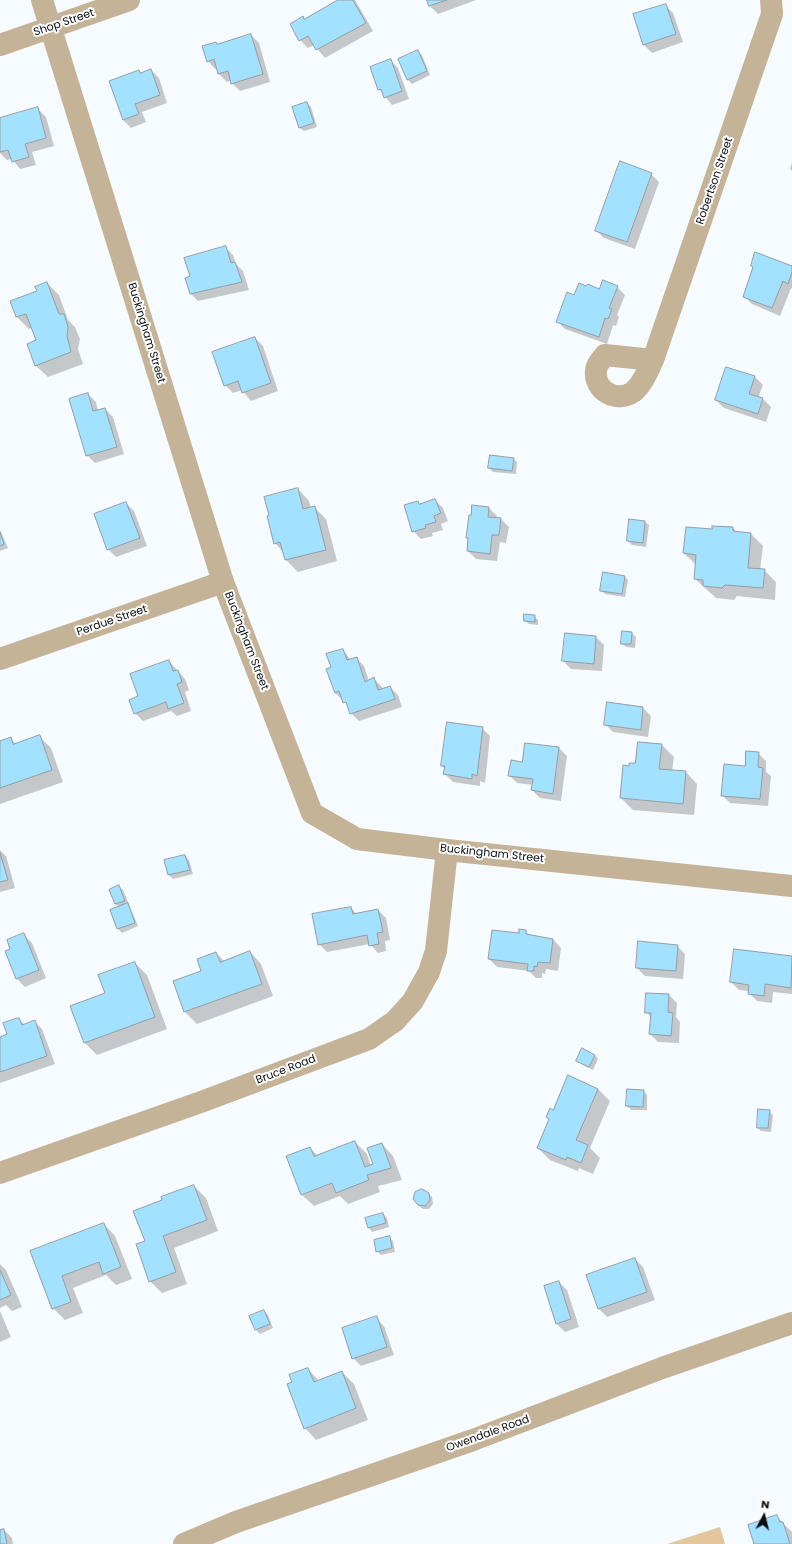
<!DOCTYPE html>
<style>
body{margin:0}
#map{position:relative;width:792px;height:1544px;overflow:hidden;background:#f5fbfe;font-family:Poppins,sans-serif}
canvas{display:block}
.north{position:absolute;left:744px;top:1496px;width:40px;height:40px;-webkit-text-stroke:3px #fff;paint-order:stroke;rotate:7deg;font-size:11px;font-weight:700;line-height:16px;text-align:center;color:#0b0e10}
.north::after{content:'';display:block;margin:auto;width:14px;height:18px;background:#0b0e10;clip-path:polygon(50% 0,100% 100%,50% 72%,0 100%)}
</style>
<div id="map">
<canvas width="792" height="1544"></canvas>
<div class="north">N</div>
</div>
<script>
const g = document.querySelector('canvas').getContext('2d');
g.lineJoin = 'round';
function paint(path, color) { g.fillStyle = color; g.fill(path, 'evenodd'); }
function trace(path, color, width, dash) { g.strokeStyle = color; g.lineWidth = width; g.lineCap = dash ? 'butt' : 'round'; g.setLineDash(dash || []); g.stroke(path); }
function write(font, color, halo, rows, align = 'center') {
  g.font = font + ' Poppins,sans-serif'; g.lineWidth = 4; g.setLineDash([]); g.textBaseline = 'middle'; g.strokeStyle = halo; g.fillStyle = color; for (const [text, x, y, turn = 0] of rows) {
    g.save(); g.translate(x, y); g.rotate((+turn || 0) * Math.PI / 180); g.textAlign = isNaN(turn) ? turn : align; if (halo) g.strokeText(text, 0, 0); g.fillText(text, 0, 0); g.restore();
  }
}
paint(new Path2D(`
 M720,1527L725,1544H667Z`), '#e3c69c');
paint(new Path2D(`
 M340,0H355L373,31L325,58L314,45L308,48L300,40L305,20Z
 M428,0H476L438,14L430,6Z
 M665,5L673,13L683,42L652,53L644,45L635,15Z
 M251,35L259,43L270,82L240,91L232,83L231,80L227,82L219,74L217,68L215,69L208,61L217,45Z
 M418,51L422,55L430,75L412,84L408,80L399,59Z
 M390,60L398,68L409,99L392,105L379,89Z
 M151,70L159,78L167,103L142,112L146,122L131,128L123,120L139,72L141,74Z
 M307,103L311,107L317,127L304,131L300,128Z
 M38,109L46,117L54,146L32,152L36,165L20,169L12,159L7,160L0,153V119Z
 M792,162V171L790,169Z
 M651,174L659,182L635,249L604,238L596,230Z
 M225,247L233,255L236,264L243,271L249,290L198,301L190,293L191,276Z
 M792,267V289L791,288L780,316L752,304L744,296Z
 M47,283L59,295L68,320L75,327L80,339L78,349L83,364L48,377L36,366L37,341L32,328L29,329L17,317L11,302L38,292Z
 M617,287L625,295L617,315L619,317L616,326L613,325L607,344L565,329L557,321L575,296Z
 M255,338L263,346L278,391L251,401L242,390L233,393L225,385Z
 M755,377L763,385L758,398L763,399L771,407L766,422L724,408L716,400Z
 M88,394L96,402L98,411L105,409L113,417L124,454L95,463L87,455Z
 M513,459L517,462L516,474L493,472L489,468Z
 M298,489L309,501L311,508L314,507L326,519L337,561L298,572L286,560L284,553L275,543Z
 M435,500L443,508L448,521L441,524L443,530L432,533L433,536L421,539L413,531L418,503L420,505Z
 M126,503L134,511L147,546L116,557L108,549Z
 M489,508L497,516L496,519H501L509,527L506,543L500,542L497,561L476,559L468,551L469,540L468,538Z
 M645,522L649,525L646,547L632,545L628,541Z
 M733,528L737,533L751,534L763,546L760,570H764L776,582L775,600L737,596L734,600L716,598L695,579L696,565L684,553L713,530Z
 M0,530L8,548L0,551Z
 M624,576L628,580L625,597L605,594L601,590Z
 M534,616L538,620V625L529,624L525,621Z
 M632,633L636,637L635,648L626,647L622,643Z
 M565,634L596,637L604,645L602,671L571,669L563,661Z
 M343,650L351,660L356,658L364,666L369,681L374,679L382,687L383,689L390,687L398,695L402,707L359,721L351,713L349,707L344,701L335,693L332,668Z
 M169,661L185,679L189,690L185,692L191,711L177,716L171,711L143,721L135,713L140,697Z
 M643,708L651,716L648,737L613,732L605,724Z
 M482,728L490,736L485,783L480,781V786L453,782L445,774V769L442,766Z
 M39,736L51,748L63,782L0,804V742L11,739L16,744Z
 M662,745L674,757L672,771L686,772L697,784L694,815L633,810L621,798L630,767L636,764Z
 M559,748L567,756L561,801L540,798L532,790L533,785L517,783L509,775L523,763Z
 M758,753L766,761V772L771,776L768,806L730,803L722,795Z
 M0,850L6,856L15,888L0,892Z
 M185,856L189,860L193,874L173,879L169,875L165,861Z
 M119,886L123,890L138,926L122,933L118,929L111,910L119,907L115,904L110,890Z
 M351,908L357,914L378,910L386,918L390,940L385,941L386,951L378,953L370,944L327,952L319,944Z
 M525,931L530,936L553,939L561,948L558,971L546,969L545,974L542,973V978H536L529,971L497,967L489,959L520,934Z
 M24,935L32,943L46,978L25,987L17,979L11,950Z
 M677,946L685,954L683,979L645,976L637,968Z
 M735,950L792,957V994L773,992L772,1003L757,1001L749,993V991L739,990L731,982Z
 M250,952L261,964L273,996L197,1024L185,1012L174,981L202,971L216,953L224,961Z
 M135,963L147,975L167,1029L97,1055L85,1043L72,1007L106,994Z
 M669,995L677,1003L676,1017L680,1022L679,1043L658,1042L650,1034L652,1018L646,1012Z
 M19,1019L25,1025L34,1021L42,1029L55,1064L0,1083V1038L8,1035Z
 M595,1055L598,1059L593,1070L581,1064L577,1060Z
 M598,1089L610,1101L590,1148L600,1158L593,1174L579,1168L578,1171L550,1160L538,1148L554,1111Z
 M644,1091L647,1095V1110H631L627,1106Z
 M769,1111L773,1115L771,1132L761,1131L758,1128Z
 M355,1142L367,1154L371,1166L374,1164L382,1144L393,1156L402,1180L378,1186L380,1192L348,1204L340,1196L314,1206L302,1195L310,1148L318,1156Z
 M194,1186L206,1198L218,1231L174,1248L187,1284L162,1293L150,1281L146,1242L164,1201Z
 M428,1193L432,1197L433,1204L429,1209H423L418,1205Z
 M383,1214L387,1218L389,1227L372,1232L369,1228Z
 M104,1224L115,1236L132,1279L116,1285L106,1275L73,1288L83,1313L65,1320L53,1308L31,1251Z
 M389,1238L393,1241L395,1252L381,1255L377,1251Z
 M635,1259L643,1267L655,1300L607,1317L599,1309Z
 M0,1264L6,1270L22,1307L12,1311L6,1305L0,1308Z
 M559,1282L567,1290L579,1327L565,1332L557,1324L546,1287Z
 M0,1311L11,1337L0,1342Z
 M264,1311L268,1315L273,1328L260,1334L256,1330L251,1316Z
 M376,1318L384,1326L394,1355L361,1366L353,1358Z
 M308,1369L319,1381L342,1372L354,1384L368,1420L316,1440L305,1428L294,1383Z
 M776,1516L792,1532V1544H755Z
 M4,1530L12,1538L13,1544H0V1531Z`), '#0003');
const building = new Path2D(`
 M338,0H353L366,23L316,50L308,36L299,41L290,24L303,16L304,19Z
 M427,0H447L429,6Z
 M666,4L676,34L643,45L633,14Z
 M251,34L263,74L231,84L228,71L218,74L214,59L207,62L202,46L216,42L217,44Z
 M418,50L427,71L407,80L398,59Z
 M391,59L402,91L384,98L381,89L378,90L370,67Z
 M151,69L160,95L135,104L139,114L123,120L109,81L139,70L140,73Z
 M307,102L314,123L299,128L292,107Z
 M38,107L46,138L25,144L29,157L12,162L8,150L0,152V118Z
 M620,161L652,173L627,242L595,231Z
 M226,246L231,263L235,262L242,282L190,294L185,278L190,276L184,258Z
 M755,252L792,266V272L788,284L783,281L772,308L743,297L753,267L751,266Z
 M603,280L618,286L609,308L612,309L608,319L605,318L599,337L556,322L567,292L574,295L579,283L586,286L588,284L599,289Z
 M47,282L59,314H64L68,327L67,336L71,352L35,366L27,344L36,340L26,314L16,317L10,301L37,291L35,287Z
 M255,337L271,383L242,393L238,381L224,386L212,352Z
 M726,367L755,376L749,394L763,398L758,414L715,400Z
 M88,393L93,411L105,408L117,447L86,456L69,399Z
 M490,455L514,458L512,471L488,468Z
 M298,488L303,509L315,506L326,550L285,560L280,542L274,544L267,516L269,515L264,497Z
 M435,499L441,513L434,516L436,522L425,525L426,528L412,532L404,505L418,501L419,504Z
 M126,502L140,538L107,550L94,514Z
 M472,505L489,507L488,517L501,518L499,535H492L490,554L467,551L468,538H466L469,515H471Z
 M629,519L645,521L643,543L627,541Z
 M712,526L733,527V531L751,533L748,568L765,569L763,588L725,585L722,588L703,586V580L694,579L696,555L683,553L686,527L712,529Z
 M0,532L4,544L0,546Z
 M603,572L625,576L622,594L600,591Z
 M524,614L535,615V622L524,621Z
 M622,631L632,632L631,644H621Z
 M565,633L596,636L594,664L562,661Z
 M343,649L347,660L357,657L365,682L374,677L378,690L390,686L395,699L350,714L346,702L343,703L339,691L335,693L326,669L331,667L326,654Z
 M169,660L173,671L178,670L182,682L177,684L184,703L168,709L166,702L134,714L129,700L138,696L130,674Z
 M607,702L643,707L641,730L604,725Z
 M447,722L483,727L477,776L472,774V779L443,774L445,766H441Z
 M40,735L52,770L0,788V741L11,737L13,744Z
 M638,742L662,744L659,769L686,771L683,804L620,798L623,765L629,766V763H635Z
 M525,743L559,747L553,794L531,790L533,779L508,776L511,760L522,762Z
 M746,751L759,752L758,767L763,768L760,799L721,796L724,764L745,766Z
 M0,853L8,880L0,882Z
 M185,855L190,870L168,875L164,860Z
 M119,885L125,901L115,904L109,890Z
 M128,903L135,923L117,929L110,910Z
 M351,907L353,914L378,909L383,932L377,933L379,944L369,946L367,935L318,945L312,914Z
 M519,929L526,930V934L553,939L550,963L538,962L537,967L534,966V971H527L528,964L488,959L492,930L519,933Z
 M24,933L39,970L16,979L5,951L10,949L7,940Z
 M638,941L678,945L676,971L636,968Z
 M734,949L792,956L791,988L765,984L764,996L748,994L749,985L730,982Z
 M250,951L262,984L184,1012L173,981L201,971L197,959L216,952L220,962Z
 M135,962L155,1017L84,1043L70,1006L105,993L98,975Z
 M646,993L669,994L668,1012L673,1013L671,1036L649,1034L651,1013H645Z
 M19,1018L22,1025L35,1020L47,1056L0,1072V1037L7,1034L3,1023Z
 M582,1048L595,1055L589,1067L576,1061Z
 M568,1075L598,1089L576,1140L588,1145L581,1163L567,1157L566,1160L537,1148L549,1119L546,1117L550,1108L553,1110Z
 M627,1089L644,1090L643,1107L626,1106Z
 M758,1109L770,1110L768,1128H757Z
 M355,1141L365,1167L373,1164L367,1148L382,1143L391,1168L367,1175L369,1180L336,1193L332,1183L301,1195L286,1156L310,1147L314,1156Z
 M194,1185L207,1220L163,1236L176,1272L149,1282L136,1244L145,1241L133,1211L162,1200L161,1197Z
 M422,1189L429,1193L430,1200L425,1206L418,1205L413,1199L415,1192Z
 M383,1213L386,1223L368,1228L365,1218Z
 M104,1223L121,1267L103,1274L99,1262L62,1276L71,1302L52,1309L30,1251Z
 M390,1236L392,1248L376,1252L374,1240Z
 M635,1258L647,1292L598,1309L586,1275Z
 M0,1270L11,1295L0,1300Z
 M559,1281L571,1319L556,1324L544,1286Z
 M264,1310L270,1324L255,1330L249,1316Z
 M377,1316L387,1347L352,1359L342,1328Z
 M308,1368L314,1382L342,1371L356,1408L304,1429L287,1384L292,1382L289,1375Z
 M777,1515L780,1522H783L790,1544H754L748,1525Z
 M4,1529L7,1544H0V1530Z`);
paint(building, '#a2e1ff');
trace(building, '#959da2', 1);
trace(new Path2D(`
 M42,0L223,582L312,813L357,839L447,850L792,886
 M0,45L129,0
 M653,360L605,355C601,360 596,365 596,371C594,391 617,403 633,392C642,385 648,371 653,360L772,14L771,0
 M0,659L223,582
 M0,1173L201,1102L369,1039L395,1021L413,1001L429,972L436,951L447,850
 M184,1544L236,1522L473,1440L662,1368L792,1323`), '#c5b398', 22);
write('11px', '#0b0e10', '#fff', [
 ["Shop Street",64,23,-19],
 ["Robertson Street",715,181,-71],
 ["Buckingham Street",146,333,73],
 ["Perdue Street",112,621,-19],
 ["Buckingham Street",246,641,69],
 ["Buckingham Street",492,854,6],
 ["Bruce Road",286,1070,-21],
 ["Owendale Road",488,1434,-20]
]);
</script>
